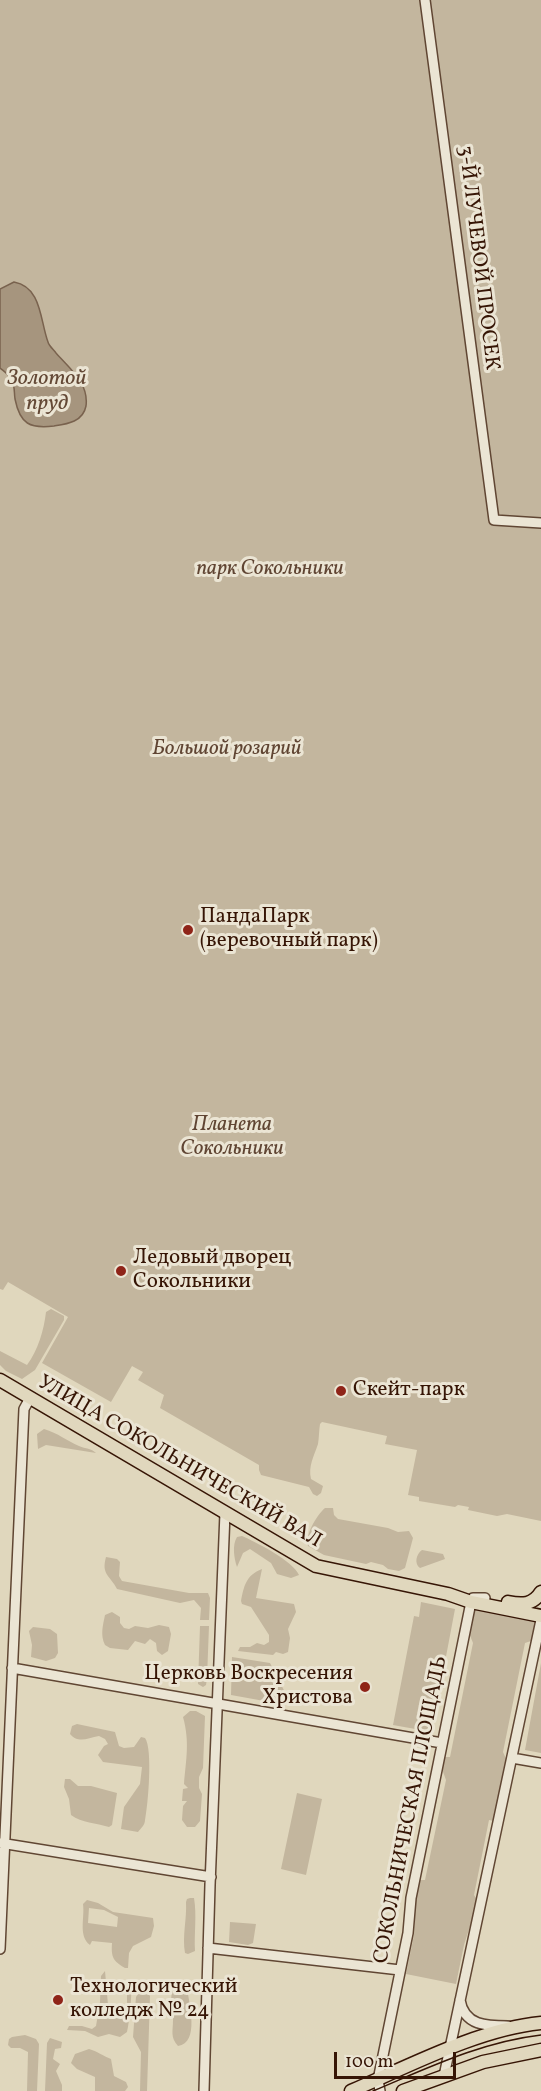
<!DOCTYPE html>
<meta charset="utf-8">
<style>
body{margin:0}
#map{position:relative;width:541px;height:2091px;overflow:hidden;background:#e0d7bd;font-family:Vollkorn,serif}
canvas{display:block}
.scale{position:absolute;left:334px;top:2052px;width:122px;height:27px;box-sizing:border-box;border:3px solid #361505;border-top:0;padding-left:8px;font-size:18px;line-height:21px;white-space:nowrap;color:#361505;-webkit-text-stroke:4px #ebe5d4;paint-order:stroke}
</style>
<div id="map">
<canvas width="541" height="2091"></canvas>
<div class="scale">100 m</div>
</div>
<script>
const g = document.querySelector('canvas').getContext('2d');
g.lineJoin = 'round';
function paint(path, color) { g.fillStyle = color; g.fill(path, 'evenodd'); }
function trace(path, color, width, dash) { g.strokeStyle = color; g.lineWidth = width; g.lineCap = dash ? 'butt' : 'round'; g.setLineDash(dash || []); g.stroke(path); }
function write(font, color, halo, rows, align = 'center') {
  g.font = font + ' Vollkorn,serif'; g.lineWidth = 6; g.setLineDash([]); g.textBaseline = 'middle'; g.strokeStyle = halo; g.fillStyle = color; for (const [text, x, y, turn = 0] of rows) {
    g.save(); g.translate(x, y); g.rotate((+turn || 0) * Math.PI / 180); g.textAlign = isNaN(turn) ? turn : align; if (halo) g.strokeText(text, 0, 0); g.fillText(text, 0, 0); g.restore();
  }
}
paint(new Path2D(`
 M0,0H541V1521L507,1514L497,1516L468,1510L469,1507L458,1505L455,1507L419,1501V1497L408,1495L417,1450L385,1444L387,1436L322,1422L320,1424C319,1430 319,1438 318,1444C314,1456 308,1466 311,1479L323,1486L321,1493L317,1496L313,1494L309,1487L261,1475L259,1470V1465L160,1408L164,1395L138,1380L143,1372L132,1366L111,1402L42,1363L68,1317L8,1282L3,1290L0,1289Z
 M51,1309L64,1316V1320L35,1370L22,1379L6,1371L0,1365V1351L27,1365C38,1350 44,1330 46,1312Z
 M44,1429C58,1433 67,1441 79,1446C86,1449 91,1448 96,1453L46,1445L38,1449L37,1434Z
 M325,1508H333L334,1515L338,1519L388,1528L398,1532L409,1531L413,1538L405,1568L399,1571L388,1569L383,1565L371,1562L366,1564L324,1555L308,1546C305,1535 316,1516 325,1508Z
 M242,1536C256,1542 293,1561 299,1575L291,1578L277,1574L271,1563L250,1549L243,1553L237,1567C234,1558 232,1545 237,1537Z
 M422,1550L443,1554L445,1559L420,1568C414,1564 416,1554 422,1550Z
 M106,1557L117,1559L120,1562L119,1576L122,1581L189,1593H208L210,1598L209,1620H200L201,1608L194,1600L180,1603L117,1589C110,1575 101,1575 106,1557Z
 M262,1569L256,1598L294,1604L296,1612L288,1629L290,1638L288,1652L283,1654L276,1652L273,1655L238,1651L240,1647H250L257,1643L264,1645L269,1642V1635L251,1607L242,1604L241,1601C244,1586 246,1575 262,1569Z
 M421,1602L455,1609L437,1704L434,1705L432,1712L435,1715L432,1732L393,1725L414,1616L419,1617Z
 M474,1609L536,1620L531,1641L525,1643L503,1752L507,1761L494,1821L489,1820L474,1895L478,1901L464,1945L456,1984L406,1974L414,1935L415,1899L419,1880H425L446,1780L442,1769L445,1757H450L473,1643L469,1633Z
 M112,1612L120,1617V1623L124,1628L129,1629L135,1626L148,1628L159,1625L169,1627L171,1634L168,1651L162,1655L157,1651L156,1643L150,1639L145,1644L135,1641L128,1650L110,1648L105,1645C100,1635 103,1625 105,1615Z
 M200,1626H209L207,1678L206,1685L203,1687L198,1684Z
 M33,1627L50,1629L57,1634L58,1653L55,1658L46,1661L31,1657L32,1645L29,1631Z
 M232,1657L270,1663L292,1706L231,1695Z
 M541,1663V1753L525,1750Z
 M190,1711H196L205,1716L203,1768L199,1777V1788L202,1794L200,1821L195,1827H187L182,1820L183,1806L187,1801H182L183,1789L188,1788L184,1784C186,1760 190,1742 183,1717Z
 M77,1724L115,1732L119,1746L124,1748L134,1747L141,1737L145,1738C153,1749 148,1805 145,1820C145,1825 141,1828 138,1832L121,1829L124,1807L140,1784L142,1767L103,1762L98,1755L104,1746L108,1744L105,1739L99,1736C87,1738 79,1744 70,1734L72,1726Z
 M65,1779H70L78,1786H91L117,1793L112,1825L109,1827C96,1823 82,1823 71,1815L69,1799L64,1787Z
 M297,1793L322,1799L306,1875L281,1869Z
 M190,1898H194C197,1916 194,1933 195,1951L188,1954L185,1953C182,1936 187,1919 186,1902L187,1899Z
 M87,1900L98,1903L113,1912L153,1918L154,1926L151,1937L133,1946L129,1953L128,1968H125C113,1961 111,1957 112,1943L92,1941L90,1945C78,1936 85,1918 83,1904ZM89,1908L104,1910L118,1917L117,1927L88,1923Z
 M230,1922L256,1924L253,1943L248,1945L229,1942Z
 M105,1971L108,2005L112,2011H122L127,2004V1990H131C132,1996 129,2025 127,2032L120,2037L109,2034L98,2037L85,2031L67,2030L69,2026H82L92,2029L96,2026L100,2002L101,1976Z
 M178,1983L186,1984L187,1988C189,2003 200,2043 178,2046C170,2037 173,2031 173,2020C174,2006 166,1995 178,1983Z
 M140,1991L147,1992L150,1996L147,2091H140L141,2052L133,2037L136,1997Z
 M25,2035L36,2039L39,2044L37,2091H27L28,2052L20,2048H11L8,2045L9,2039L12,2037Z
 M50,2038L62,2042L61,2048L55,2049L53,2059L60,2064L56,2071L62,2085V2091H45L47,2043Z
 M89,2049C97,2051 103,2056 111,2059L114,2076L126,2082L128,2087L125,2091H95V2077L77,2069L71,2063L75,2054Z`), '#c3b69e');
const water = new Path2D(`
 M14,282C42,287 40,321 48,342C49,346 53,349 56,353C70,369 89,383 86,406C83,422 67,424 54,426C30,429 20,424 15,399C14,393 15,386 12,381C10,375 5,372 0,368V289Z`);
paint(water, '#a6957e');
trace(water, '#79624e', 1.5);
const minor = new Path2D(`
 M425,0L494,520L541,523
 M12,1668L442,1743
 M512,1758L541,1763
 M0,1843L211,1877
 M208,1948L400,1970
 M0,1949L24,1409L30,1398
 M460,2000C464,2026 487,2026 508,2026
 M444,2076L541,1620
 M204,2091L210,1885L225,1513
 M380,2091L378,2080L408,1933L411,1898L471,1602L473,1598H485`);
const major = new Path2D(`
 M0,1380L316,1566L448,1594L471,1602L541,1616
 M508,1602C522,1605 533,1605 541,1592
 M351,2091C409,2066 479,2029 541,2023
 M403,2091L483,2062L541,2050`);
trace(minor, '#604633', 12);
trace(major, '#361505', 15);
trace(minor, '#ebe5d4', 9);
trace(major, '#e0d7bd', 12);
trace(new Path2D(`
 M373,2091C428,2068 481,2042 541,2035`), '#361505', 1.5);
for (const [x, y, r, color] of [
 [188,930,6,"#8f2418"],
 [121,1271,6,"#8f2418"],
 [341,1391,6,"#8f2418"],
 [365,1687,6,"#8f2418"],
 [58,2000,6,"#8f2418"]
]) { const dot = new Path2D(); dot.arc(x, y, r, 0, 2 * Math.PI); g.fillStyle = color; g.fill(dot); trace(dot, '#ebe5d4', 2); }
write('21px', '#361505', '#ebe5d4', [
 ["3-Й ЛУЧЕВОЙ ПРОСЕК",477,258,83],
 ["УЛИЦА СОКОЛЬНИЧЕСКИЙ ВАЛ",179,1463,30],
 ["СОКОЛЬНИЧЕСКАЯ ПЛОЩАДЬ",412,1810,-79]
]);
write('italic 21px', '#604533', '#ebe5d4', [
 ["парк Сокольники",270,570],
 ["Большой розарий",227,750],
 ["Планета",232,1126],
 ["Сокольники",232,1150]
]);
write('21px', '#361505', '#ebe5d4', [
 ["ПандаПарк",200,918],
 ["(веревочный парк)",200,942],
 ["Ледовый дворец",133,1259],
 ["Сокольники",133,1283],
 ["Скейт-парк",353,1391],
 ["Церковь Воскресения",353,1675,"right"],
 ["Христова",353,1699,"right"],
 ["Технологический",70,1988],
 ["колледж № 24",70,2012]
], 'left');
write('italic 22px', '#634835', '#ebe5d4', [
 ["Золотой",47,380],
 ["пруд",47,405]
]);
</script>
